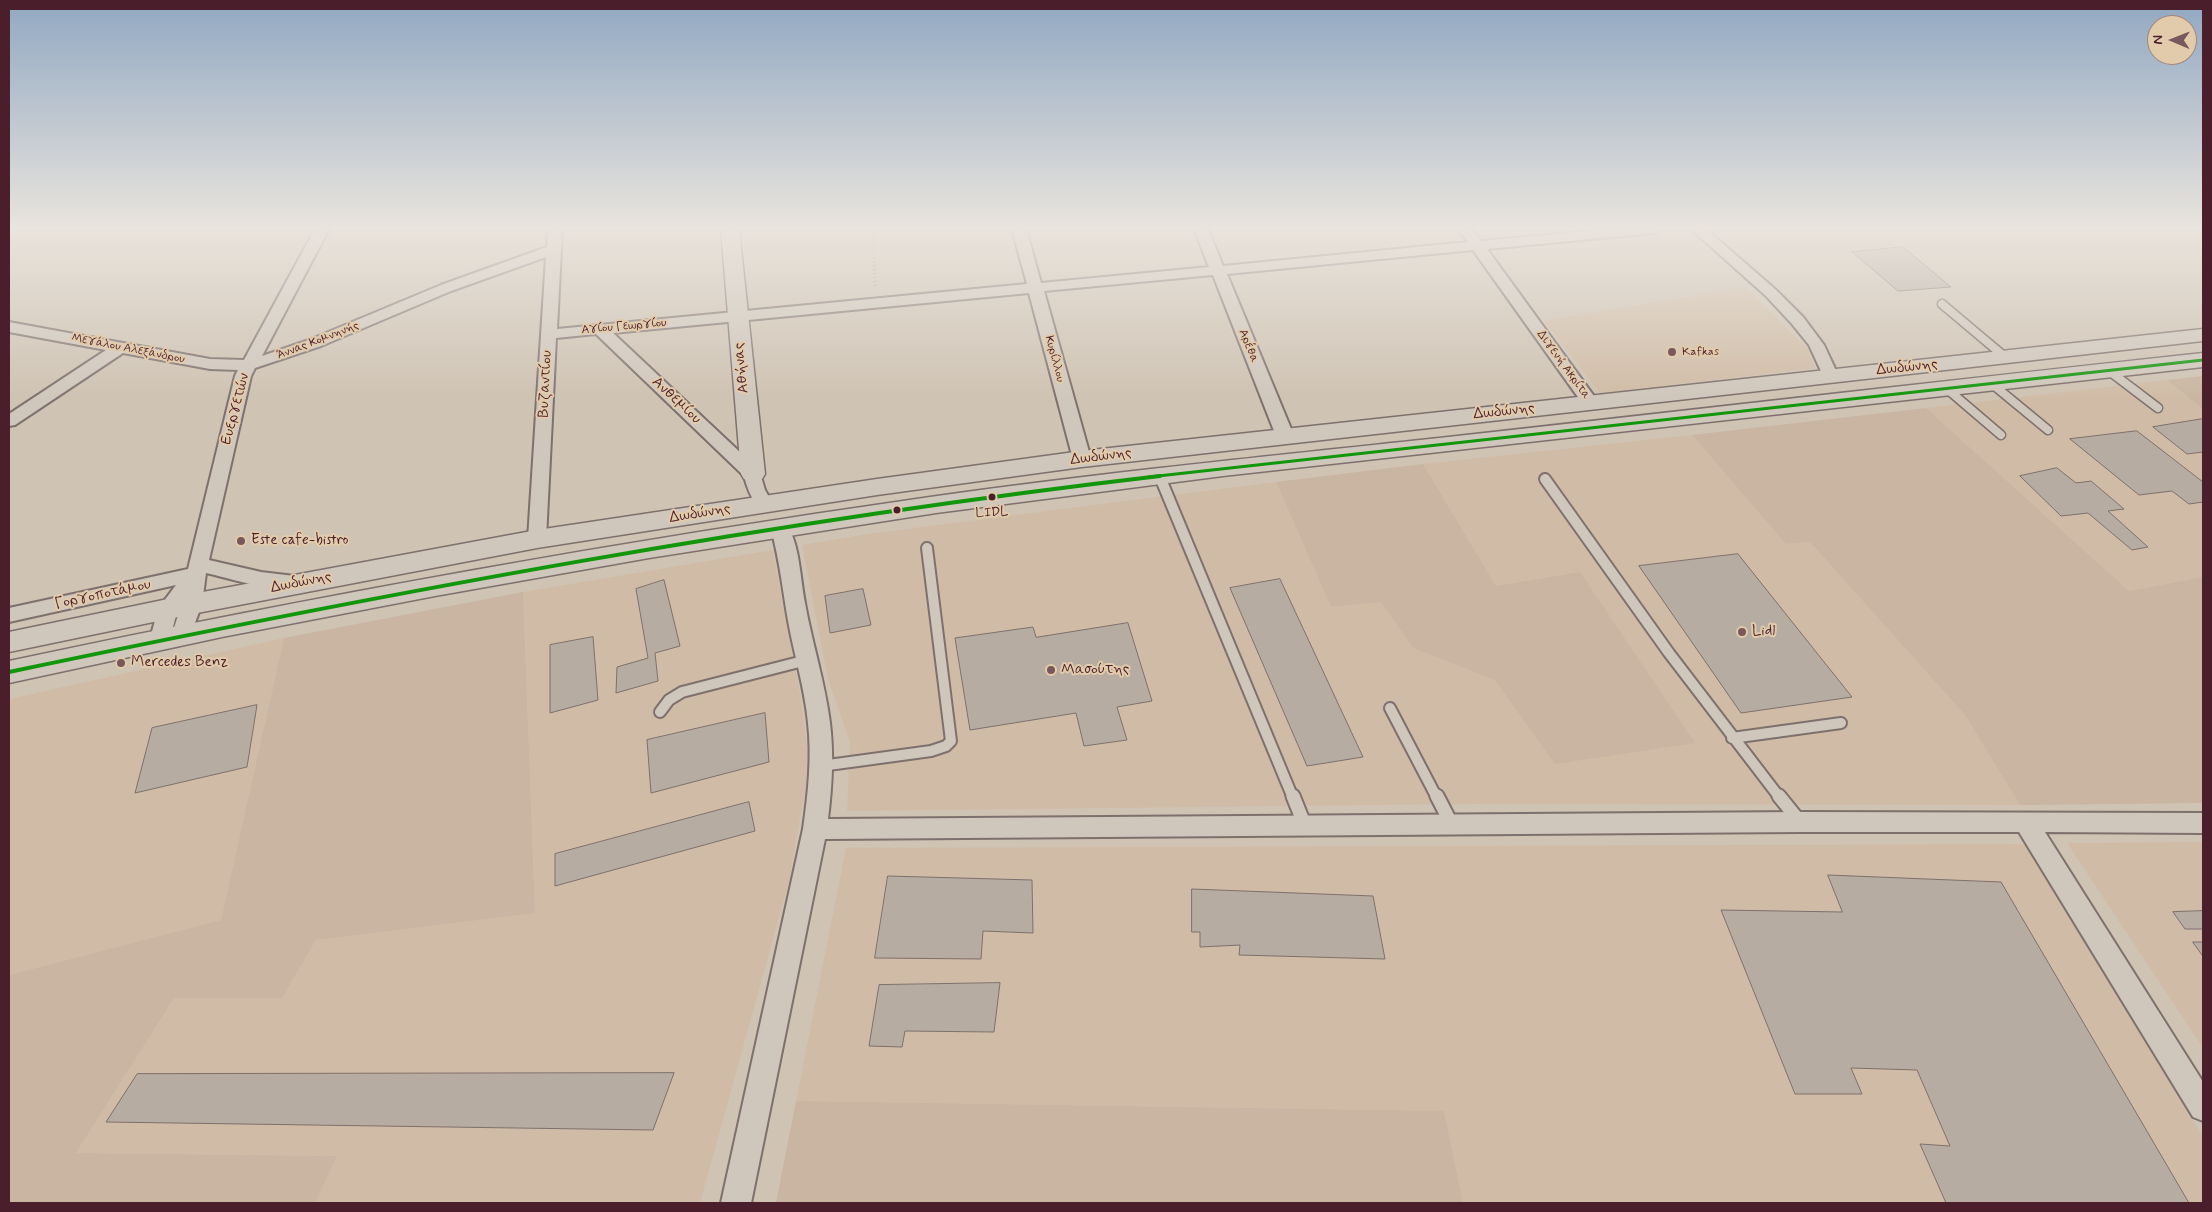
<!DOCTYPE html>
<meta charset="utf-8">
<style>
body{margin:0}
#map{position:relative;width:2212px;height:1212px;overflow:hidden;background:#cfc3b3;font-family:Mynerve,sans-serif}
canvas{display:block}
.frame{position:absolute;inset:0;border:10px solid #4a1f2b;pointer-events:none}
.north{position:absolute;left:2147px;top:15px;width:50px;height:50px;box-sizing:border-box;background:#e2cbab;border:1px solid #a58678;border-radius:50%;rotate:271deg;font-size:14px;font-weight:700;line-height:20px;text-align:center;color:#4a1f2b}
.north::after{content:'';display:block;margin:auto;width:18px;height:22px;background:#79585b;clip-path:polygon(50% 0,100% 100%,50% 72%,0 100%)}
</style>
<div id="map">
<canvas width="2212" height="1212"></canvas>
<div class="frame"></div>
<div class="north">N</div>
</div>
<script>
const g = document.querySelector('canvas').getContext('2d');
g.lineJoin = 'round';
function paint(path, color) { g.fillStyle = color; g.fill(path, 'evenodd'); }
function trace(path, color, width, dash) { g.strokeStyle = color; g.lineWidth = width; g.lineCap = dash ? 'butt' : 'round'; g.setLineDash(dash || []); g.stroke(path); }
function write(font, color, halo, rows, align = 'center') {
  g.font = font + ' Mynerve,sans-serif'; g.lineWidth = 4; g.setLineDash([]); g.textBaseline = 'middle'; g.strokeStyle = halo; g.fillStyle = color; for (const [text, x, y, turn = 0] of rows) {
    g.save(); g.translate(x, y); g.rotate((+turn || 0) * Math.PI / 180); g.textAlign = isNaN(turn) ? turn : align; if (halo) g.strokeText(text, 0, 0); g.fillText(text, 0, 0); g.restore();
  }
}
paint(new Path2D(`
 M1745,287L1809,350L1815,368L1600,393L1544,321Z
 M2167,380L2203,409V577L2129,591L1926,408Z
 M1692,435L1786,544L1810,542L1965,715L2020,805L1469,804L847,811L850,743L828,679L802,545L874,533L1276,482L1331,607L1381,602L1413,648L1495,680L1555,764L1496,586L1423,464Z
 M773,550L800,694L810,763L789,881L700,1203H315L337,1156L76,1153L174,998H282L316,940L535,912L523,592Z
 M284,638L221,920L9,975V699Z
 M2203,842V1048L2067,843Z
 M2026,844L2203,1137V1203H1463L1444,1111L796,1101L846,848Z`), '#d0bca6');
paint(new Path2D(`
 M2203,376V409L2167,380Z
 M1926,408L2129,591L2203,577V803L2020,805L1965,715L1810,542L1786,544L1692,435Z
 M1423,464L1496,586L1580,572L1695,743L1555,764L1495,680L1413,648L1381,602L1331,607L1276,482Z
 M523,592L535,913L316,940L282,998H174L76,1153L337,1156L315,1203H9V975L221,920L284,638Z
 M796,1101L1444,1111L1463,1203H776Z`), '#c9b5a1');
const building = new Path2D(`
 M1903,247L1951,287L1898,291L1852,252Z
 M2203,419V452L2187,454L2153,427Z
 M2137,431L2203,482V502L2189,504L2172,491L2139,495L2070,439Z
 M2057,468L2076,483L2091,481L2124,509L2108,511L2148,547L2132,550L2088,513L2061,516L2020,476Z
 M1738,554L1852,697L1741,713L1639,566Z
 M1280,579L1363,757L1307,766L1230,588Z
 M664,580L680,646L655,653L658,681L616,693L617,667L648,658L636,589Z
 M863,589L871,625L830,633L825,596Z
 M1128,623L1152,701L1117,707L1127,740L1084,746L1076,713L970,730L955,638L1033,627L1036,637Z
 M593,637L598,700L550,713V645Z
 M257,705L247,767L135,793L152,728Z
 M765,713L769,762L651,793L647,740Z
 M749,802L755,831L555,886V854Z
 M1828,875L2001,882L2189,1203H1946L1920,1144L1950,1146L1917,1070L1851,1068L1862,1094H1795L1721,910L1842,912Z
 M888,876L1032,880L1033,933L983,931L981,959L875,958Z
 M1192,889L1373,896L1385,959L1239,955L1240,945L1200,947V932H1192Z
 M2203,911V929H2185L2173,912Z
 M2193,942H2203V956Z
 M1000,983L994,1032L905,1031L902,1047L869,1046L879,985Z
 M674,1073L653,1130L106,1122L137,1074Z`);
paint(building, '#b7aca1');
trace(building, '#7e706c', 1);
const laneFar2 = new Path2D(`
 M1942,304L2005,357
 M2108,370L2158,408
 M1991,383L2048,430
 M1946,388L2001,435`);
const laneFar1 = new Path2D(`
 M1160,477L1293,798
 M1545,479L1669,653L1780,798
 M1390,708L1437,798
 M660,712L669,700L682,692L807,660
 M1732,738L1841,723
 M821,766L931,751L946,746L951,741L927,548`);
const lane = new Path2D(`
 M1293,796L1305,826
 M1437,796L1452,825
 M1779,796L1800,822`);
const street = new Path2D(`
 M315,229H329L262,356L309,340L441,285L547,247L548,229H562L557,329L1027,284L1012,229H1026L1041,283L1209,267L1194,229H1208L1223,266L1468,242L1458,229H1472L1481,241L1610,229H1661L1654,233L1487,249L1599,403L1597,407H1585L1473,250L1227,274L1294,436L1291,440H1279L1276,436L1213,275L1044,291L1091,459L1088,463L1082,464L1076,463L1073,459L1029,293L613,333L759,470L765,490L773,504L770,508L764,510L758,508C751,497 747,488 744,476L596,334L556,338L546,539L544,543L537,545L530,543L528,539L546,257L451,291L321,346L255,368L251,376L209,560L261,572L303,577L306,582L303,587C276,594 233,579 206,573L202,604L189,639L182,641L175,639L172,634L181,606C173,617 174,632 167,644L160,646L153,644L150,639L158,609L176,585L9,622V608L188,569L235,376L238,370L210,369L123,353L15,425L9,426V414L106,350L9,332V322L210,359L244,360Z
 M1691,229H1706L1776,290L1803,317L1824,345L1839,377L1837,380H1825L1809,345L1792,324L1766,296Z
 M780,523L787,525C800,546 800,578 805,603C812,643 825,682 830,723C834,755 832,787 828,819L1800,812L2203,813V833L2045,832L2203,1082V1121L2193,1117L2019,832H1800L825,839L751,1203H721L803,829C808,794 812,758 808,723C805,690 795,658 789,626C783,594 780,561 771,529L773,525Z`);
const secondary = new Path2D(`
 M721,229H739L765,474L762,479L753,482L744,479L741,474Z`);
const primary = new Path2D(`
 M2203,329V341L1082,467L877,495L537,548L192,614L9,652V632L192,594L537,530L877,479L1082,451Z
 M2203,353V367L1223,476L936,513L649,558L435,596L222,637L9,683V661C314,596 621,541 930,497C1099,473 1269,456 1439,438C1694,410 1948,380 2203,353Z`);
trace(laneFar2, '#7e706c', 11);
trace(laneFar1, '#7e706c', 14);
trace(lane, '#7e706c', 17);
trace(street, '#7e706c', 4);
trace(secondary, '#7e706c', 3);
trace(primary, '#7e706c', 3);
trace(new Path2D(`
 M873,229L875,287`), '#9f948e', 2.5, [1, 3]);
trace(laneFar2, '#d0c7bc', 8);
trace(laneFar1, '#d0c7bc', 10);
trace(lane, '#d0c7bc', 13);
paint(street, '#d0c7bc');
paint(secondary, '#d0c7bc');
paint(primary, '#d0c7bc');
trace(new Path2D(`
 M1149,477L2203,360`), '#12960c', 3);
trace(new Path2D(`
 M9,672C390,592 773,521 1160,476`), '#12960c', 4);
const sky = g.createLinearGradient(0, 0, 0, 399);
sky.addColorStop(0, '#91a8c2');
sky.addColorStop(0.57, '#e9e4dd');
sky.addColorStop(1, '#e9e4dd00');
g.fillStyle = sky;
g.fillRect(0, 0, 2212, 399);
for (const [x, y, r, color] of [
 [1672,352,5,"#79585b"],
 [992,497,4.5,"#4a1f2b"],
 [897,510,4.5,"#4a1f2b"],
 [241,541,5,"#79585b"],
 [1742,632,5,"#79585b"],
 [121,663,5,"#79585b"],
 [1051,670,5,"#79585b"]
]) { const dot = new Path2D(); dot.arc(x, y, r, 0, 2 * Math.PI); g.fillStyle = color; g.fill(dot); trace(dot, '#e2cbab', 2); }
write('12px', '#4a1f2b', '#e2cbab', [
 ["Αγίου Γεωργίου",624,327,-5],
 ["Άννας Κομνηνής",318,341,-21],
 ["Αρέθα",1248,346,68],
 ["Μεγάλου Αλεξάνδρου",128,349,11],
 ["Κυρίλλου",1054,359,75],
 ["Διγενή Ακρίτα",1563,365,54]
]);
write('12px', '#4a1f2b', '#e2cbab', [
 ["Kafkas",1682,352]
], 'left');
write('14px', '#4a1f2b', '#e2cbab', [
 ["LIDL",992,513]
]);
write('15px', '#4a1f2b', '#e2cbab', [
 ["Αθήνας",742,368,-96],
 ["Δωδώνης",1907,368,-6],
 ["Βυζαντίου",546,384,-87],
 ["Ανθεμίου",676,401,43],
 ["Ευεργετών",236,409,-75],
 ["Δωδώνης",1504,412,-6],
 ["Δωδώνης",1101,457,-7],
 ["Δωδώνης",700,514,-9],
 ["Δωδώνης",301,583,-11],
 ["Γοργοποτάμου",103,595,-12]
]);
write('15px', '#4a1f2b', '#e2cbab', [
 ["Este cafe-bistro",251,541],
 ["Lidl",1752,632],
 ["Mercedes Benz",131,663],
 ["Μασούτης",1061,670]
], 'left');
</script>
